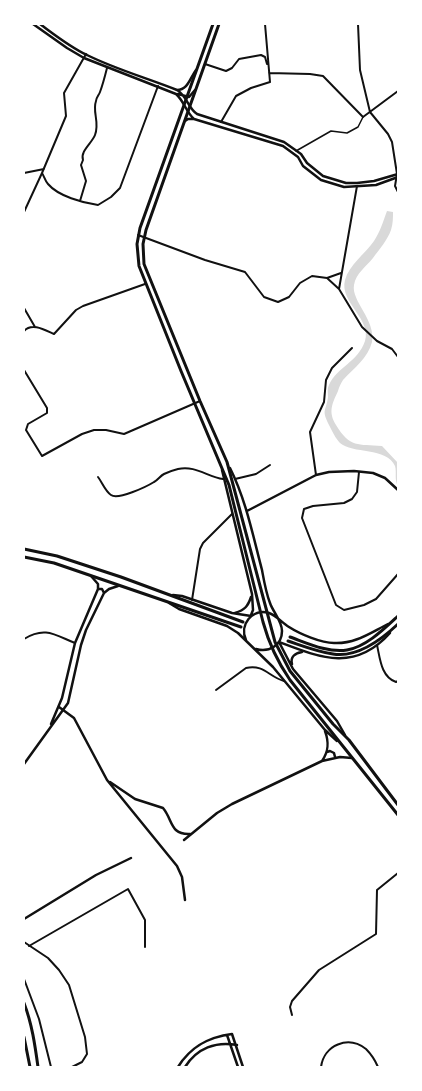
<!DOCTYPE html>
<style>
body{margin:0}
#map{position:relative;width:422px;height:1091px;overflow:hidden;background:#fff;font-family:"Space Grotesk",sans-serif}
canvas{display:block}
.frame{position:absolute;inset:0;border:25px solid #fff;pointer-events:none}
</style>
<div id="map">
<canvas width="422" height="1091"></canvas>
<div class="frame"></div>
</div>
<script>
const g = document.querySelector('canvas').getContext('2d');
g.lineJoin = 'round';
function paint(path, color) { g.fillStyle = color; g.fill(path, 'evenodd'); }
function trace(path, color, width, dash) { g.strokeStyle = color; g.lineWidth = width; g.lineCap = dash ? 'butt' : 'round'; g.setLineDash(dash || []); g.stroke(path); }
paint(new Path2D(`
 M387,211L393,212C393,217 393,224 391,230C388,239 379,250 373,258C366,267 356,273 354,285C351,301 376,320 372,342C368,358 354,368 343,380C341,383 339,387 338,391C332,404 328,412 336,425C350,448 358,444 382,446L398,463V487C394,478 397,473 395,466C387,447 352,454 340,443C336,439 332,431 329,425C321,409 326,412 328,397C328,392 327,389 329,385C337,367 358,362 365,341C372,319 339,302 345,280C349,265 365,254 374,241C380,232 383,222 387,211Z`), '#d9d9d9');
trace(new Path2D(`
 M296,151L331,131L347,133L358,127L363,117`), '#111', 1.5);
trace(new Path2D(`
 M358,24L360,70L370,112L388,134L392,142L397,174L395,186L398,192
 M86,54L64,93L66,116L42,173C44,176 45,181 48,184C58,196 83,203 98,205L111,197L120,188L158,86
 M205,64L226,71L232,68L239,59L261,55L265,57L267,64
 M269,73L310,74L323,76L363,117L398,91
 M221,122L236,96L251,88L270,82L265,24
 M24,173L44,169
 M80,201L86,181L81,165L83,160C80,151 92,143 95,135C100,122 92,112 96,101C96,98 99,95 100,92C103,84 105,76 107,68
 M24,212L42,173
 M138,235L205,260L245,272L264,297L278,302L289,297L300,283L312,276L327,278L339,289L362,327L377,341L392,349L398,357
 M327,278L341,273
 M339,289L357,186
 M24,308L35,327
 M24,331C32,322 45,330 54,334L76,310L83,306L145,284
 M24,370L47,408V413L28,424L26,430L42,456L82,434L94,430H106L124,434L200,401
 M359,472L357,492L352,499L344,503L313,506L304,509L302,518L336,605L344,610L364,605L376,599L398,574
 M316,475L310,432L324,402L326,380L332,368L352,348
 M98,477C102,482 105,491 111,495C118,500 146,487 154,482C158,480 160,476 164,474C168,472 174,470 178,469C195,465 208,477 223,479
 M235,479L256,474L270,465
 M192,600L200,549L203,543L232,514
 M24,639C45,626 55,635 75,643
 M377,645C380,658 381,677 396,682L398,681
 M216,690L246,668C264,664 269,677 284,681
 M24,942L48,958L59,970L69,985L85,1037L87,1054L82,1062L72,1067
 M29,946L128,889L145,920V947
 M24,979L39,1019L51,1067
 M292,1015L290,1007L292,1001L319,970L376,934L377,890L398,873
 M321,1067C324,1045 348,1035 366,1049C371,1054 375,1060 378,1067`), '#111', 2);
trace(new Path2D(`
 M230,468C246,500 253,536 262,570C264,581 266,593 270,603C273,612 282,621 282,631C282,645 269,653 256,649
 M222,470L252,594L253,610L251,615
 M247,511L316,475L329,472L354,471L373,473L385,478L398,490
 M98,589H102L104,593
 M173,595L182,596L232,613L251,616
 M169,603L179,609L227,626L238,633L273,667L325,730L337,741
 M235,613C245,610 248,606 251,597
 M246,640C239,625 252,608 269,613C276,615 282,623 289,627C300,634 321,643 334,643C355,644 370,633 388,624
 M279,642C321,658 355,672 390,633
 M279,642L293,669L337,721L345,735
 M292,664C290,657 295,653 302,652
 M59,707L74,718L107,780L177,866L182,877L185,900
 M51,724L62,698L75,643L98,589V584L91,576
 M325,731C329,742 329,751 322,761L340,757L352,758
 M327,752L330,751L334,753L335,757
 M24,764L68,703L81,645L86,630L104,593L109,589L118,586
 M110,782L135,799L163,808C173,820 170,835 190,834
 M184,840L217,813L232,804L322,761
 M24,919L96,875L131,858
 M227,1035L238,1067
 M178,1067C191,1046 209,1037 232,1034L243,1067
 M185,1067C197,1048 216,1041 237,1045`), '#111', 2.5);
trace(new Path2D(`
 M33,24L67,48L84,58L176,94C184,101 186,112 194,119
 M40,24C55,35 70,47 87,55C115,69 147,78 177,90C188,90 190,78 196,70
 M177,90C187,96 188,108 197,114L284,142L301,154L307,163L323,176L346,183H357L374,181L398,174
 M178,94L189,97L195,90
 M185,121L188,119H194L283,146L298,157L303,166L321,180L344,187L376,185L398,177`), '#111', 2.5);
trace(new Path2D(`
 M213,24L140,228L137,244L139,266L181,371L229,485L263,622C269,644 277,661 290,680L398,815
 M219,24L146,230L143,244L144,264L200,401L227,462L275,642L290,671L333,724L349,740L398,805
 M24,549L57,556L121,577L243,622
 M24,557L54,563L241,627
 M290,637C307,643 328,653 347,650C366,647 384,629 398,616
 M288,641C303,646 318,652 333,654C357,658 381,640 398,624`), '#111', 3);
trace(new Path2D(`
 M24,1003C32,1024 35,1045 38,1067
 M24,1037L30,1067`), '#111', 3);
</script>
